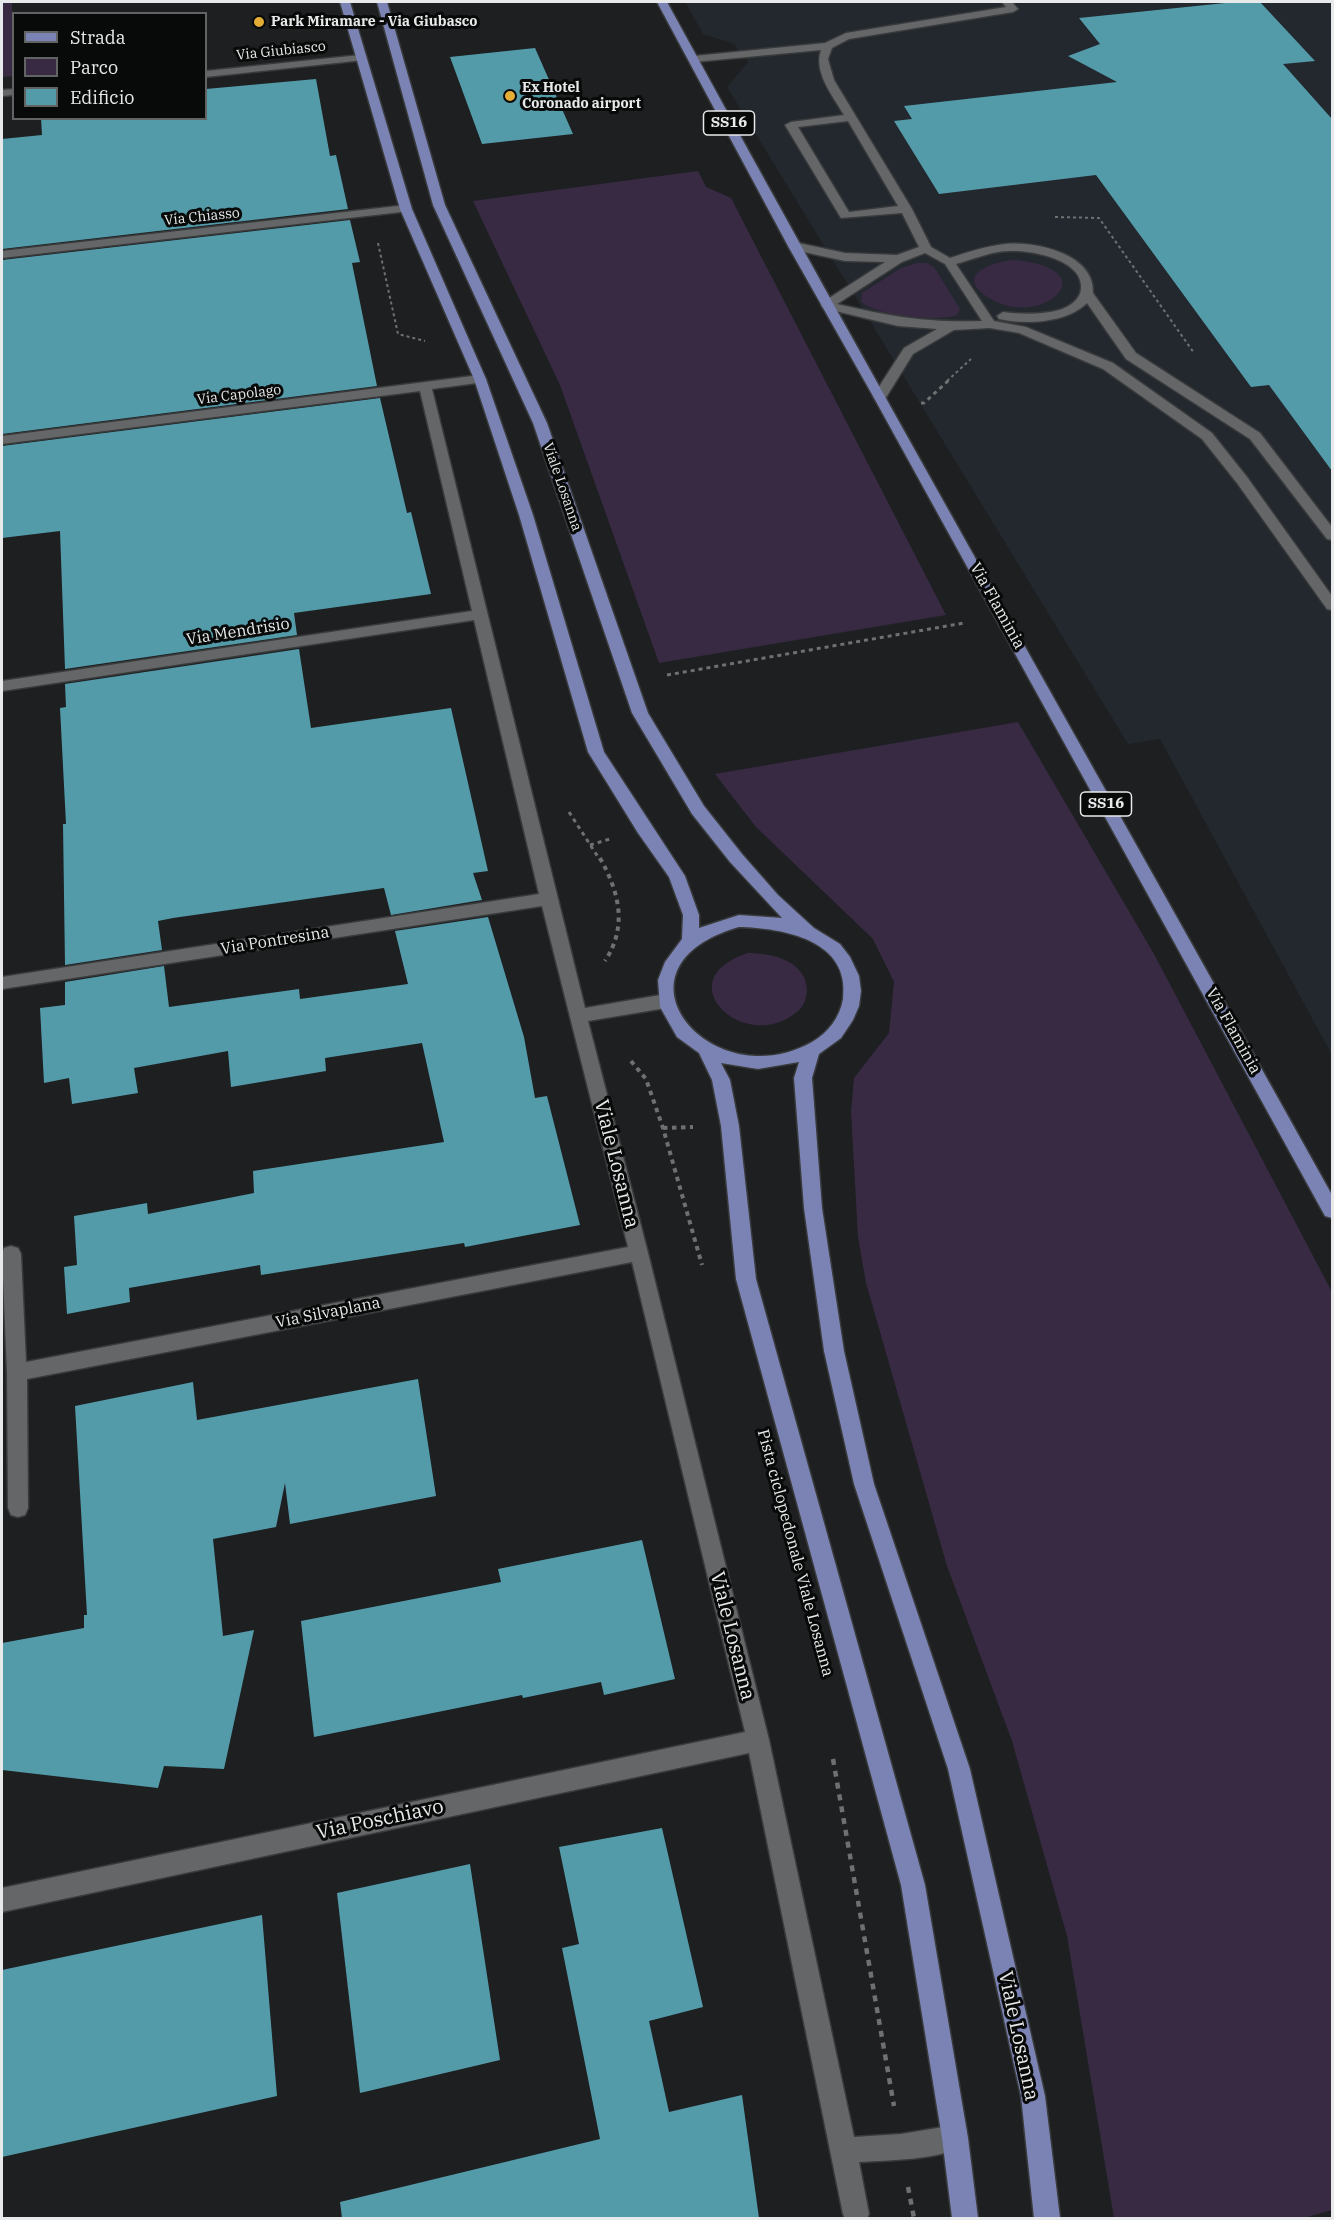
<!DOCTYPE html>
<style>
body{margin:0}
#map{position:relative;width:1334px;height:2220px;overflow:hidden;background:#1d1f21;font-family:"IBM Plex Serif",serif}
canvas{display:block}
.frame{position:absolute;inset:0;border:3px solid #e8e9ea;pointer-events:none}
.legend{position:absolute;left:12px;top:12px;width:195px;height:108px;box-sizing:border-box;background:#080909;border:2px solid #626363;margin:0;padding:8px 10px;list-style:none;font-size:18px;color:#e8e9ea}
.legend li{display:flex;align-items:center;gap:12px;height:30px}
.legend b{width:30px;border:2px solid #626363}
</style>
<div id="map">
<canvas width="1334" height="2220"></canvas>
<div class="frame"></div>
<ul class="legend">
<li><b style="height:8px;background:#7b83b4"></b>Strada</li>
<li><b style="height:16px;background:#382a43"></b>Parco</li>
<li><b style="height:16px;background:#549baa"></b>Edificio</li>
</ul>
</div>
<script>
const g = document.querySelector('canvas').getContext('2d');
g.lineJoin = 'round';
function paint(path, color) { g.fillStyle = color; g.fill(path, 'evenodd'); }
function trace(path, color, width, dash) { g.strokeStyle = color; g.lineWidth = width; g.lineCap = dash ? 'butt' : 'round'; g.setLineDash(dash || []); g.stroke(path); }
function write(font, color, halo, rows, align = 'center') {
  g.font = font + ' "IBM Plex Serif",serif'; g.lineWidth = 6; g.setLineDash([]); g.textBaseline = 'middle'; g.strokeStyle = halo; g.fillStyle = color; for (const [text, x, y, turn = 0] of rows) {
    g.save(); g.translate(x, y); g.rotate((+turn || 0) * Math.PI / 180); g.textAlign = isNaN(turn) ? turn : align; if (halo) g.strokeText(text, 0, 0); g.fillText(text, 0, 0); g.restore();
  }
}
paint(new Path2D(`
 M685,2H1332V1055L1160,739L1128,744L727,87L748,62L734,44L703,34Z`), '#22282e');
paint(new Path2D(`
 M2,2H12L14,76L2,77Z
 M698,171L706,187L731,198L946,615L659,663L560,385L473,201Z
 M1015,260C1113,270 1037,333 986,296C954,273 996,261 1015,260Z
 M917,263H927L934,267L960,309L957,315C936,322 879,316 861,302L862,293L901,268Z
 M1018,722L1154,954L1332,1292V2210L1304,2218H1114L1067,1936L1012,1741L947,1566L866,1283L858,1237L851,1112L854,1078L889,1033L894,982L873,939L756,827L715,774Z
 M748,953C772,953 807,961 807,991C806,999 804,1006 798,1011C746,1057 664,980 748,953Z`), '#382a43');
paint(new Path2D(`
 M1235,2H1260L1315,61L1283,64L1332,119V471L1269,385L1251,387L1096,175L939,194L894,121L912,119L904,106L1117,82L1068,56L1100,44L1079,18Z
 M535,48L573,134L482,144L450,57Z
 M316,79L330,156L336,155L348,209L2,249V139L42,135L41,118H206V89Z
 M350,220L360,262L352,263L377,386L2,434V260Z
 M380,398L407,513L411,512L431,594L294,613L297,635L65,669L60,531L2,538V446Z
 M299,649L311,728L451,708L488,871L473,873L482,900L391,915L384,888L173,918L158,921L162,950L65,965L63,824H66L60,708L66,707L65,684Z
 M488,917L524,1037L535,1098L547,1096L580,1225L465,1247L464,1243L261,1275L260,1265L129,1288L130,1302L67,1314L64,1267L77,1265L74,1216L147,1203L148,1214L254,1193L253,1171L444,1142L422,1043L325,1058L326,1071L231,1087L228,1051L134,1068L138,1093L72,1104L69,1078L44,1083L40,1008L65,1005V982L164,966L169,1007L299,989L300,999L408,984L395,931Z
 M418,1379L436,1496L290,1524L285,1483L276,1527L213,1539L223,1636L254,1630L224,1769L164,1766L158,1788L2,1770V1643L84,1628V1615H87L75,1406L193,1382L197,1420Z
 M642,1540L675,1679L604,1695L601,1682L523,1698L522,1695L314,1737L301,1621L501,1582L498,1569Z
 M662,1828L703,2007L649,2021L669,2112L742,2095L759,2218H342L340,2202L600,2139L562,1948L579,1944L559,1847Z
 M470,1864L500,2060L360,2093L337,1893Z
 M262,1915L277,2096L2,2157V1970Z`), '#549baa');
const minor = new Path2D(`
 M1002,2H1012L1018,9L1013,12L849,39L832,48L828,59L834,80L912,209L931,247L950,258C968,252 986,246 1005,244C1036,241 1095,254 1093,293L1136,353L1260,433L1332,527V540L1327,539L1250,439L1126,359L1087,303C1067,323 1026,325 999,319L997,316L1003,312C1021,314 1041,315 1059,310C1069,307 1080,300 1081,289C1084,260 1032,250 1010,251C992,251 974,259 956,264L994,321L1026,327L1113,363L1212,433L1247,477L1332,596V610L1327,609L1237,483L1202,439L1103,369L1019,333L990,328L954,330L913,354L885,399H875L873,396L904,348L937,329L898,326L823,308L821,305L823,302L885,262L845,261L790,249L788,246L794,242L845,253L897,255L919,247L902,213L841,218L785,125L791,122L844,115C833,96 813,72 821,50L694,62L689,59L694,56L825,43L846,33L1006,7ZM848,121L898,206L849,212L798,127ZM925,253L945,264L982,321C927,323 889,316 837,304L902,262Z
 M360,55L364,56V60L206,77V71Z
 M14,89V95L2,96V90Z
 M406,205L410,207V211L2,258V251Z
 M480,375L486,379L485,382L432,389L585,1008L666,994L672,996L675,1001L672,1006L666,1008L588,1021L648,1253L769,1740L854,2137L901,2134L955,2125L964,2129L968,2138L964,2147C932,2160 893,2160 859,2162L869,2214L867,2218H845L843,2214L749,1753L2,1912V1888L745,1732L632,1262L27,1379L28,1508L25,1515L18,1517L11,1515L8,1508L7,1372L2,1254L4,1248L11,1246L18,1248L21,1254L26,1362L628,1247L542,906L2,989V977L539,894L474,620L2,691V681L472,611L420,391L2,444V436Z`);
const major = new Path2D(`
 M340,2H350L412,209L486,379L533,515L604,752L685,876L699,915V928L739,915L782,918L730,862L692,814L632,713L533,423L433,205L377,2H387L445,205L547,423L648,713L704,806L742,854L778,895L814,928L840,944L850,957L859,976L861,991L859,1006L853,1020L841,1038L819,1054L812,1078L822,1208L844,1351L874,1484L970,1769L1045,2096L1060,2218H1034L1021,2096L948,1769L854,1484L824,1351L804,1208L794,1078L799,1062L758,1069L721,1063L730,1080L739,1126L756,1279L925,1885L968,2138L978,2218H952L942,2138L901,1885L736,1279L721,1126L712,1080L699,1053L677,1037L660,1007L658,980L665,962L682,939L683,915L669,877L638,833L588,752L519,515L474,379L400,209ZM739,927C783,928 851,940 843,999C840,1017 828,1033 812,1042C711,1099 600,967 739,927Z
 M657,2H667C885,402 1111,797 1332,1195V1218L1325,1216L873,396L788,246Z`);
trace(minor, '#383a3b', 3);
trace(major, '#383a3b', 3);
trace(new Path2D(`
 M1055,217L1099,218L1194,353
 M378,243L398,334L425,341
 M947,381L971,359`), '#6e7072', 2, [3, 3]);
trace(new Path2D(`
 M921,403H924L949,380
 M667,675L964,623
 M569,812L600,860
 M590,845L610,839`), '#6e7072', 3, [4, 4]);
trace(new Path2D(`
 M600,858C619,892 628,926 605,961
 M631,1061L646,1079L663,1128L702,1265
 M663,1128L693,1127`), '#6e7072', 4, [4.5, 4.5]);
trace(new Path2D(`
 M833,1759L894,2106
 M908,2187L914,2218`), '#6e7072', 4.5, [6, 6]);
paint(minor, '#646668');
paint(major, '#7b83b4');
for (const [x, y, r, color] of [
 [259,22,6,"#e4ad35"],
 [510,96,6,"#e4ad35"]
]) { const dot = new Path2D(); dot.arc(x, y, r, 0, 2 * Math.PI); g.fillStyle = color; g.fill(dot); trace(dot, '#080909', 2); }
write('bold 14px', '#e8e9ea', '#080909', [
 ["Park Miramare - Via Giubasco",271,22],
 ["Ex Hotel",522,88],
 ["Coronado airport",522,104]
], 'left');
write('14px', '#e8e9ea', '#080909', [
 ["Via Giubiasco",281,51,-6],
 ["Via Chiasso",202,217,-6],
 ["Via Capolago",239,395,-7],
 ["Viale Losanna",562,487,71]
]);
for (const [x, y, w] of [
 [729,123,51],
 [1106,804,51]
]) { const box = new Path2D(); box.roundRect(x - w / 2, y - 12, w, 24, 4.5); g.fillStyle = '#080909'; g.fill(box); trace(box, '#e8e9ea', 1.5); }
write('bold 15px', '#e8e9ea', null, [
 ["SS16",729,123],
 ["SS16",1106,804]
]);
write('16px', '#e8e9ea', '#080909', [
 ["Via Flaminia",997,606,61],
 ["Via Mendrisio",238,632,-9],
 ["Via Pontresina",275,941,-9],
 ["Via Flaminia",1233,1031,61],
 ["Via Silvaplana",328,1313,-11],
 ["Pista ciclopedonale Viale Losanna",795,1553,75]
]);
write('20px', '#e8e9ea', '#080909', [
 ["Viale Losanna",616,1164,76],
 ["Viale Losanna",732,1636,76],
 ["Via Poschiavo",380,1820,-12],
 ["Viale Losanna",1018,2036,78]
]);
</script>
